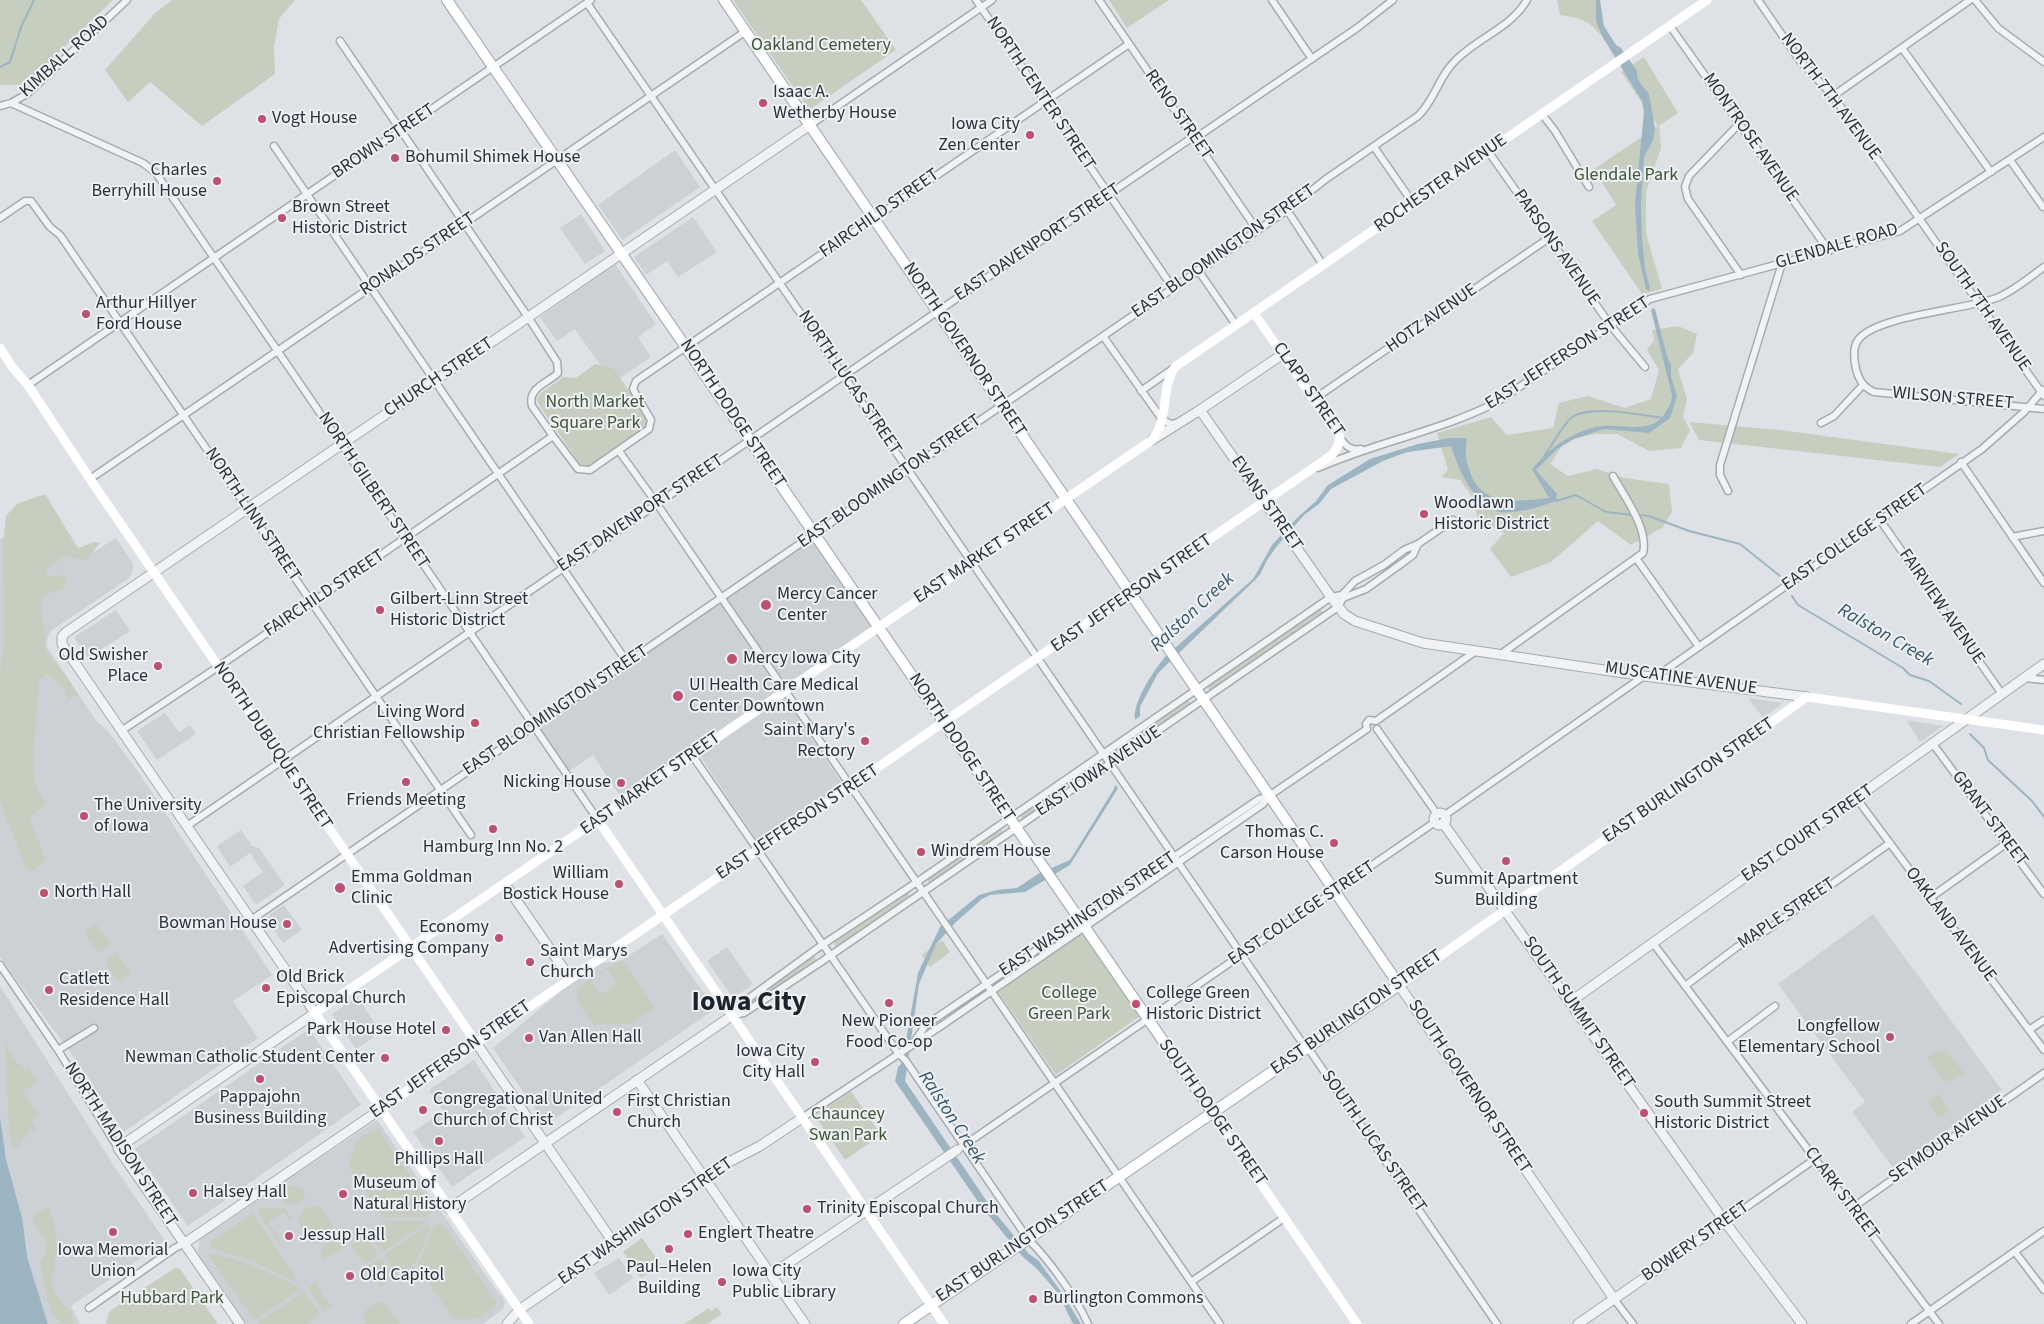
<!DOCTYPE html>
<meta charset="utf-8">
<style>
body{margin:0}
canvas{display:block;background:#dee2e6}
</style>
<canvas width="2044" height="1324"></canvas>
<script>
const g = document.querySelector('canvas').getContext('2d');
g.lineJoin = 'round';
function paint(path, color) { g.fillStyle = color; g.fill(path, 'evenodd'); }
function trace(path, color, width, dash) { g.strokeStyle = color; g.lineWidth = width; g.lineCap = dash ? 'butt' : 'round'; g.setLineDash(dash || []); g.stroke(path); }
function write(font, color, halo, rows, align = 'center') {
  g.font = font + ' "Source Sans 3",sans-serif'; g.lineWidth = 4; g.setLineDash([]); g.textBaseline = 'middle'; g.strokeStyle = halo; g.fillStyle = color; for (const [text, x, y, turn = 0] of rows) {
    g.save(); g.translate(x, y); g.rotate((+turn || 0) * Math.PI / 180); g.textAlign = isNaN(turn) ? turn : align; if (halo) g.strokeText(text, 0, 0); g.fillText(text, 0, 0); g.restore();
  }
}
paint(new Path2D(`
 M675,150L700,187L623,240L598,205Z
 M581,214L605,251L585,264L560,228Z
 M693,217L717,252L678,277L667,261L646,275L634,257Z
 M615,264L656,324L638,337L651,357L613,383L575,329L557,341L540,317Z
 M48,507L82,559L116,538L133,564V571L129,578L52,630L47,639V647L97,722L108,731L139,773L272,975L233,1001L258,1038L124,1132L76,1060L0,957V539Z
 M815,538L875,627L780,691L843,785L758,842L694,747L620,796L593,755L569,771L538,725Z
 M116,610L130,631L88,658L75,639L76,636Z
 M1748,698L1783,703L1763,718Z
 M165,713L179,732L190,725L196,734L157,760L137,731Z
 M1906,720L1943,726L1920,742Z
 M241,830L252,846L259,848L285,885L256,905L243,886L263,872L250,853L230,867L217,846Z
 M284,905L302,930L283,943L267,920L270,914Z
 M1873,914L2002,1090L1894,1169L1852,1112L1865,1102L1778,984Z
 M662,934L715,1009L546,1125L493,1048L571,983L600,964L622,960Z
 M727,947L753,984L733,998L707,961Z
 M0,986L112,1163L165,1241L71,1306L80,1324H48L28,1260L27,1246L6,1159L0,1116Z
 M357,997L381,1032L356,1049L332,1014Z
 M309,1029L361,1105L188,1226L135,1149Z
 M474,1060L525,1137L452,1187L413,1132L443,1111L429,1090Z
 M377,1120L499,1294L502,1296L505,1303L503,1309L483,1324H247L199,1254L198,1249L200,1239L215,1227H219L277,1187L278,1184L291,1174H296Z
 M619,1258L633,1278L609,1295L594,1273Z`), '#ccd1d6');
paint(new Path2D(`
 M0,0H113L25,85H0Z
 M172,0H295L279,19L274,46L275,74L202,126L150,82L128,102L105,70L156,12Z
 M733,0H861L896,50L809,110Z
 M1109,0H1169L1127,28Z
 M1557,0H1596V21L1602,36C1588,20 1581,18 1560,15Z
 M1644,57L1678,113L1659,126L1661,148L1646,192V233L1662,289L1642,294L1592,221L1616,205L1594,169L1658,126L1621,72Z
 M1678,326L1697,334L1693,353L1678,369L1687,399L1683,417L1690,430L1681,448L1649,451L1617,434H1595L1566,440L1550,464L1568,476L1597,469L1625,478L1669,484L1672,512L1662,528L1631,545L1598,521L1551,562L1511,577L1490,549L1504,533L1489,525H1480L1471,495L1460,480L1441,477L1448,470L1437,433L1491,417L1507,435L1553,428L1559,403L1588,396L1625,408L1651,399L1659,370L1647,350L1654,340L1652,330Z
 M595,364L614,369L648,418L649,423L645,427L589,466H584L580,464L539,405L537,399L541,393L563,377L576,378Z
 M1689,422L1780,430L1959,454L1940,467L1699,440Z
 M45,494L78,548L94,542L100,543L86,560L65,556L44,571L49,577L62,575L66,578L63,589L44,595L41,606L46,651L69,680L78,695L67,700L65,689L47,674L39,680L33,763L36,786L46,803L29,818L46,860L31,871L26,868L0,801V673L4,644L3,544L6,516L17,504Z
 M1319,608L1321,609L1324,614L1210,691L1207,685Z
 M1186,700H1188L1191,705L1116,755L1113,751Z
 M1092,764L1097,769L1022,819L1020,815Z
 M999,828L1004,833L929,883L927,878Z
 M905,892L910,895L909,898L835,947L834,941Z
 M96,924L110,944L98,952L84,932Z
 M1083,933L1140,1016L1056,1075L998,992Z
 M942,940L950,952L930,967L922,955Z
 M117,953L131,974L119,982L105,962Z
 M812,956L815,957L816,962L743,1011L741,1009L742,1004Z
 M622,960L655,1008L632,1024L593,1025L577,1001V989L593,977L594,979L591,982L600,994L610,990L616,982L608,970L601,974L599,973Z
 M5,1042H7L6,1047L18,1064H21L25,1070L28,1068L38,1081L23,1092L39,1115L31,1121L38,1132L30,1129L26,1138L23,1137L18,1147L13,1149L15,1154H13L9,1127Z
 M1946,1050L1964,1073L1946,1084L1927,1057L1937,1052Z
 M851,1091L881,1135L845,1160L815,1116Z
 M1939,1094L1949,1111L1938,1118L1928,1101Z
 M374,1129L375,1131L378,1129L433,1209L429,1217L383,1218L348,1166L357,1140Z
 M293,1185L306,1192L301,1203L286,1204L284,1203V1190Z
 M317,1206C322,1208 325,1213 328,1218C339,1233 328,1243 311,1243L297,1222L304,1208Z
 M47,1207L50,1209L51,1216L56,1225L53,1227C59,1239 60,1251 53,1263L56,1265C46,1280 55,1300 70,1310L74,1324C55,1324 52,1314 47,1299L49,1298L46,1292L40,1262C57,1239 36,1236 32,1217Z
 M262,1208H284L292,1219L290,1220L284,1212L268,1222L282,1243L280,1245L257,1211Z
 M253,1213L300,1284L255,1262L211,1248L210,1242Z
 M424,1220L426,1223L384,1251H380L370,1236L372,1230L385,1221Z
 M443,1224L497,1303L495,1305L496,1307C482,1317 470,1322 453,1318L417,1267L434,1225Z
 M427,1225L430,1228C424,1242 416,1276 395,1272L385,1258V1254Z
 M360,1238L368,1239L377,1253L376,1256L367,1263L361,1260L351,1246Z
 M642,1238L661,1265L641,1278L623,1252Z
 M334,1240L344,1243L346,1246L323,1260L321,1258C322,1248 323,1242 334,1240Z
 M210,1253L248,1263L300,1288V1290L254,1320L209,1256Z
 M378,1259L382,1260L392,1276L389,1281L380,1287L369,1272V1265Z
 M175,1268L180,1269L218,1324H106L109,1312L114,1308Z
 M316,1282L322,1295L332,1306L324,1312L308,1288Z
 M304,1291L320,1315L306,1324H259V1322Z
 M381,1302L386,1304L400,1324H366C361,1312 369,1304 381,1302Z
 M717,1307L722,1314L707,1324H684L709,1308L711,1311Z`), '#c6cec0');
paint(new Path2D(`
 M1596,0H1600L1604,26L1616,45L1621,48L1637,71V76L1640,83L1649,94L1655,128L1653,140L1644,157L1641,205L1642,238L1645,269L1650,288L1649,291L1646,289L1638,254L1635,203L1644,112L1642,101L1602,36L1596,21Z
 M1653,308L1655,309L1667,356L1671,365V376L1677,396L1670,418L1649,433L1604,429L1574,439L1557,449L1536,470L1557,494L1556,501C1539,507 1518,514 1499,512C1496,511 1492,508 1489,506C1468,492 1459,470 1451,446L1408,452L1399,455L1383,461L1331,489L1319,504L1304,515L1277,546L1267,560L1261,573L1255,580L1158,673L1140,707V716L1117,790L1070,865L1025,892L990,895L982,899L956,922L936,944L919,984L905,1081L992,1209L1029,1254L1038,1260L1062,1293L1081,1324H1073L1058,1293L1037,1269L1022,1256L981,1206L895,1081L898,1067L902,1063L918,973L940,927L979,895L997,890L1017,888L1038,874L1070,860L1114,789L1135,719C1132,703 1155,668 1166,656L1253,579L1272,545L1296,519L1316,501L1328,485L1370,459L1418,444L1449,438H1467C1465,453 1465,458 1470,472C1482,508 1519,501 1549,498L1532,469C1549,449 1566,436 1591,428C1617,420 1650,438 1665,413C1669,407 1672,402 1672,395L1651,310Z
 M0,1116L6,1159L22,1218L28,1260L48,1324H0Z`), '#9db4c2');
paint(new Path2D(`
 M1142,715V717L1120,791L1113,782L1133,721Z`), '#dee2e6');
trace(new Path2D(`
 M0,67L10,62L21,27L34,0
 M1544,456C1551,447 1563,425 1571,418C1589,404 1642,415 1663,418
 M1555,499L1556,501L1576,495L1606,512L1633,515
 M1638,515L1649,516L1689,531L1740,544L1780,576
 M1792,596L1798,605L1903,668L1910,675L1929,681L1961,704
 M1970,734L1984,748L1988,760L2032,801L2044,817`), '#9db4c2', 2);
const minor = new Path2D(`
 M976,0L1173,288
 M1099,0L1257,230
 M1272,0L1312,59
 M1758,0L1800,61L1833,96L2044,396
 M1975,0L1998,28L2044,62
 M587,3L1301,1041L1308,1048L1497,1324
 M1670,26L1829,251
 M340,41L528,317L557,362L558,373C548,383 527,388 532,406L553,436
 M1902,48L1991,172
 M1833,96L1970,0
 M11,103L143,163L156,173L598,820
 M0,106L11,103L27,94L127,0
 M1542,114L1555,131L1589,187
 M1739,124L1689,176L1685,187L1688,199L1741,275
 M810,125L992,0
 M274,146L627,662
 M1374,147L1413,203
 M1488,151L1611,326L1645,367
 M2010,160L2043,207
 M1287,210L1323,265
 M0,218L25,201H31L50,227L60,235L471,835
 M2044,267C2030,277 2015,290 1999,297C1968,310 1876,315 1858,340C1853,347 1854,360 1856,369C1859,380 1863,387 1874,392L2044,409
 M1198,270L1236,325
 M1103,336L1161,418L1170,424L1177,423
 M28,385L591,0
 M1141,391L1174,368
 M1314,399L1549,238
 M1821,423L1834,416L1863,385
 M1340,438C1346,446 1350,451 1361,449
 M619,451L657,504L1220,1324
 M1961,462L2044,583
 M1318,468C1376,442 1441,431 1497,402L1650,299L1900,231L2044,137
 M90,479L746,31
 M1728,491L1720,475V465L1782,263
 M1880,520L2002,694
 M2012,537L2044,531
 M1636,558L1699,647
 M1501,654L1643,553C1649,529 1624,496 1613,476
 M1657,676L1982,449L2024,412L2043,390
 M2025,678L2044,680
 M1376,721L1476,651
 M1367,729L1366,724L1369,720L1376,721
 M1377,729L1437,814
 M121,731L218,667L553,436L578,469L590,470L649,429L651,420L633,389L636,381L1129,44
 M1933,744L2044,894
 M692,755L898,1053L906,1061L1028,1239C1049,1260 1076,1297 1088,1324
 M1857,799L2044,1050
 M1445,815L1644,676
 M187,826L1109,194L1193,137H1197L1357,28L1393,0
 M1930,898L2007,843
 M251,920L1287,210L1326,179L1418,116C1435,100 1438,78 1454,62C1476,38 1510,29 1527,0
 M1653,943L1939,1324
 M0,965L58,1050L118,1148
 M1685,986L1737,947L1767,930L1890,843
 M733,1015L741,1004L822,945L917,882L1331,597L1342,595L1355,581L1384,565L1404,550L1418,544L1453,520
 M733,1015L744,1013L821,962L1325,616L1338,607L1343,598L1366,589L1405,561L1413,555L1418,544
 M2029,1030L2044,1020
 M916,1039L926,1025L1259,799L1269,796L1367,729
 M1727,1042L1775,1006
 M58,1050L94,1028
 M802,1118L944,1024L1263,804L1269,796
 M960,1148L1435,822
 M1852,1208L2044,1073
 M1725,1222L1815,1159
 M2015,1252L2044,1290
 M1191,1282L1284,1218
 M1614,1299L1633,1324
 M89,1308L175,1248L185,1243
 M1911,1324L2044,1231`);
const tertiary = new Path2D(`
 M1200,410L1331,597L1344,614L1355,621L1423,643L1644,676L1807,697
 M1152,440L1200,410L1283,354
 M1434 819a6 6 0 1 1 12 0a6 6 0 1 1-12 0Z
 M1443,823L1725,1222L1802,1324
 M505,884L570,978
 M1399,985L1614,1299
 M1570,1002L2044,664
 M477,1044L613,1242
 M637,1080L805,1324
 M449,1209L733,1015
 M185,1243L381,1109
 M772,1274L957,1150
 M240,1324L118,1148L315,1013L62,644V637L65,633L810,125
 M507,1324L519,1310L605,1251L613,1242L727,1163L760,1146L802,1118
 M1578,1324L1725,1222`);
const primary = new Path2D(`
 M447,0L1212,1112
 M724,0L1399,985L904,1324`);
trace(minor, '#a4aaaf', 9);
trace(tertiary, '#a4aaaf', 11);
trace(primary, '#9fa8b0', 12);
trace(minor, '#f0f2f4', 6);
trace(tertiary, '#f0f2f4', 9);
trace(new Path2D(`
 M0,348L13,368L28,385L90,479L477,1044
 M598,820L944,1324
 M1399,985L1807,697L2044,730
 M381,1109L1332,455L1338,446L1340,437L1254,313
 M1212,1112L1357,1324
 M529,1324L315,1013L1152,440C1170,419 1160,389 1175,367L1707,0`), '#fff', 9);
trace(primary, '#fff', 10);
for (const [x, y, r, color] of [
 [763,103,5,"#bd5070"],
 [262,119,5,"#bd5070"],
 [1030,135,5,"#bd5070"],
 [395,158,5,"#bd5070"],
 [217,181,5,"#bd5070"],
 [282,218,5,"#bd5070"],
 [86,314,5,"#bd5070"],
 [1424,514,5,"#bd5070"],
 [766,605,6,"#bd5070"],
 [380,610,5,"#bd5070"],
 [732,659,6,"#bd5070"],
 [158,666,5,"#bd5070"],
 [678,696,6,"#bd5070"],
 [475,723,5,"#bd5070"],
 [865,741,5,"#bd5070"],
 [406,782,5,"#bd5070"],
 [621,783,5,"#bd5070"],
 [84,816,5,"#bd5070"],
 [493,829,5,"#bd5070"],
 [1334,843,5,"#bd5070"],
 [921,852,5,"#bd5070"],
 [1506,861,5,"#bd5070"],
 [619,884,5,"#bd5070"],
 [340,888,6,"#bd5070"],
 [44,893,5,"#bd5070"],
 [287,924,5,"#bd5070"],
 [499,938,5,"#bd5070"],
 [530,962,5,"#bd5070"],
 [266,988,5,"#bd5070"],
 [49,990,5,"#bd5070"],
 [889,1003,5,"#bd5070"],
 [1136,1004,5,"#bd5070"],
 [446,1030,5,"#bd5070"],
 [1890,1037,5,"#bd5070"],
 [529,1038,5,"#bd5070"],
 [385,1058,5,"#bd5070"],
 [815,1062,5,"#bd5070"],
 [260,1079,5,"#bd5070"],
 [423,1110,5,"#bd5070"],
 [617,1112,5,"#bd5070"],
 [1644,1113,5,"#bd5070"],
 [439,1141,5,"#bd5070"],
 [193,1193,5,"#bd5070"],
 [343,1194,5,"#bd5070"],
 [807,1209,5,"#bd5070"],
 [113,1232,5,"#bd5070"],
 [688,1234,5,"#bd5070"],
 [289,1236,5,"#bd5070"],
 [669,1249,5,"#bd5070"],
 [350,1276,5,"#bd5070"],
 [722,1282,5,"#bd5070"],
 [1033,1299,5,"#bd5070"]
]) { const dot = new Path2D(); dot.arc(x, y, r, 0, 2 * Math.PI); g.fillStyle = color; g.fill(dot); trace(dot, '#edf1f4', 2); }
write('18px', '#415538', '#edf1f4', [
 ["Oakland Cemetery",821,46],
 ["Glendale Park",1626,176],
 ["North Market",595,403],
 ["Square Park",595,424],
 ["College",1069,994],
 ["Green Park",1069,1015],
 ["Chauncey",848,1115],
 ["Swan Park",848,1136],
 ["Hubbard Park",172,1299]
]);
write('18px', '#29323a', '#edf1f4', [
 ["KIMBALL ROAD",65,57,-42],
 ["NORTH CENTER STREET",1040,94,56],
 ["NORTH 7TH AVENUE",1830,97,53],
 ["RENO STREET",1178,115,55],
 ["MONTROSE AVENUE",1750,138,55],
 ["BROWN STREET",384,142,-34],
 ["ROCHESTER AVENUE",1441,184,-35],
 ["FAIRCHILD STREET",880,214,-35],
 ["EAST DAVENPORT STREET",1038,243,-34],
 ["GLENDALE ROAD",1837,247,-16],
 ["PARSONS AVENUE",1556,248,55],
 ["EAST BLOOMINGTON STREET",1224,252,-35],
 ["RONALDS STREET",418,255,-34],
 ["SOUTH 7TH AVENUE",1982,307,55],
 ["HOTZ AVENUE",1432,319,-35],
 ["NORTH GOVERNOR STREET",964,350,56],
 ["EAST JEFFERSON STREET",1568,354,-33],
 ["CHURCH STREET",439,378,-34],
 ["NORTH LUCAS STREET",849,383,56],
 ["CLAPP STREET",1308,390,55],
 ["WILSON STREET",1953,399,5],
 ["NORTH DODGE STREET",732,414,56],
 ["EAST BLOOMINGTON STREET",890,482,-35],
 ["NORTH GILBERT STREET",373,491,56],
 ["EVANS STREET",1266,504,55],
 ["EAST DAVENPORT STREET",641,514,-34],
 ["NORTH LINN STREET",252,515,56],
 ["EAST COLLEGE STREET",1855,538,-35],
 ["EAST MARKET STREET",985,554,-34],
 ["FAIRCHILD STREET",325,594,-34],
 ["EAST JEFFERSON STREET",1132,594,-35],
 ["FAIRVIEW AVENUE",1941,607,55],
 ["MUSCATINE AVENUE",1681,679,8],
 ["EAST BLOOMINGTON STREET",556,711,-34],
 ["NORTH DUBUQUE STREET",272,746,56],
 ["NORTH DODGE STREET",961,748,56],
 ["EAST IOWA AVENUE",1099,772,-34],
 ["EAST BURLINGTON STREET",1689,781,-35],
 ["EAST MARKET STREET",651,784,-35],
 ["GRANT STREET",1989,819,53],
 ["EAST JEFFERSON STREET",798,823,-34],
 ["EAST COURT STREET",1808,834,-35],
 ["EAST COLLEGE STREET",1302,914,-34],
 ["MAPLE STREET",1787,914,-34],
 ["EAST WASHINGTON STREET",1088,915,-34],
 ["OAKLAND AVENUE",1950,925,53],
 ["EAST BURLINGTON STREET",1357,1013,-35],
 ["SOUTH SUMMIT STREET",1578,1013,55],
 ["EAST JEFFERSON STREET",451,1060,-35],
 ["SOUTH GOVERNOR STREET",1469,1087,56],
 ["SOUTH DODGE STREET",1212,1113,55],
 ["SEYMOUR AVENUE",1948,1140,-35],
 ["SOUTH LUCAS STREET",1373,1142,55],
 ["NORTH MADISON STREET",120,1145,57],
 ["CLARK STREET",1841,1194,53],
 ["EAST WASHINGTON STREET",646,1222,-35],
 ["EAST BURLINGTON STREET",1023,1242,-34],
 ["BOWERY STREET",1696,1242,-35]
]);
write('18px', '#29323a', '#edf1f4', [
 ["Isaac A.",773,93],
 ["Wetherby House",773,114],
 ["Vogt House",272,119],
 ["Iowa City",1020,125,"right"],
 ["Zen Center",1020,146,"right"],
 ["Bohumil Shimek House",405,158],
 ["Charles",207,171,"right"],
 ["Berryhill House",207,192,"right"],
 ["Brown Street",292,208],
 ["Historic District",292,229],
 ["Arthur Hillyer",96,304],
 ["Ford House",96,325],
 ["Woodlawn",1434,504],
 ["Historic District",1434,525],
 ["Mercy Cancer",777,595],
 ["Center",777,616],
 ["Gilbert-Linn Street",390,600],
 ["Historic District",390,621],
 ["Old Swisher",148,656,"right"],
 ["Place",148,677,"right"],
 ["Mercy Iowa City",743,659],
 ["UI Health Care Medical",689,686],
 ["Center Downtown",689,707],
 ["Living Word",465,713,"right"],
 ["Christian Fellowship",465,734,"right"],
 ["Saint Mary's",855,731,"right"],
 ["Rectory",855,752,"right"],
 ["Nicking House",611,783,"right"],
 ["Friends Meeting",406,801,"center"],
 ["The University",94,806],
 ["of Iowa",94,827],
 ["Thomas C.",1324,833,"right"],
 ["Carson House",1324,854,"right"],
 ["Hamburg Inn No. 2",493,848,"center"],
 ["Windrem House",931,852],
 ["William",609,874,"right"],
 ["Bostick House",609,895,"right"],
 ["Emma Goldman",351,878],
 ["Clinic",351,899],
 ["Summit Apartment",1506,880,"center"],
 ["Building",1506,901,"center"],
 ["North Hall",54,893],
 ["Bowman House",277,924,"right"],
 ["Economy",489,928,"right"],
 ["Advertising Company",489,949,"right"],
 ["Saint Marys",540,952],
 ["Church",540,973],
 ["Old Brick",276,978],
 ["Episcopal Church",276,999],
 ["Catlett",59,980],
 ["Residence Hall",59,1001],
 ["College Green",1146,994],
 ["Historic District",1146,1015],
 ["New Pioneer",889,1022,"center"],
 ["Food Co-op",889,1043,"center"],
 ["Longfellow",1880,1027,"right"],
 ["Elementary School",1880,1048,"right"],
 ["Park House Hotel",436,1030,"right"],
 ["Van Allen Hall",539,1038],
 ["Iowa City",805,1052,"right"],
 ["City Hall",805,1073,"right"],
 ["Newman Catholic Student Center",375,1058,"right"],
 ["Pappajohn",260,1098,"center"],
 ["Business Building",260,1119,"center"],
 ["Congregational United",433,1100],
 ["Church of Christ",433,1121],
 ["First Christian",627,1102],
 ["Church",627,1123],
 ["South Summit Street",1654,1103],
 ["Historic District",1654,1124],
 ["Phillips Hall",439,1160,"center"],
 ["Museum of",353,1184],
 ["Natural History",353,1205],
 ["Halsey Hall",203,1193],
 ["Trinity Episcopal Church",817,1209],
 ["Englert Theatre",698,1234],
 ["Jessup Hall",299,1236],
 ["Iowa Memorial",113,1251,"center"],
 ["Union",113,1272,"center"],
 ["Paul–Helen",669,1268,"center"],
 ["Building",669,1289,"center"],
 ["Iowa City",732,1272],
 ["Public Library",732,1293],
 ["Old Capitol",360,1276],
 ["Burlington Commons",1043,1299]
], 'left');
write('italic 19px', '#385569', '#edf1f4', [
 ["Ralston Creek",1193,613,-43],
 ["Ralston Creek",1885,636,30],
 ["Ralston Creek",951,1118,57]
]);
write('bold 28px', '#1b232b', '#edf1f4', [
 ["Iowa City",749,1004]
]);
</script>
